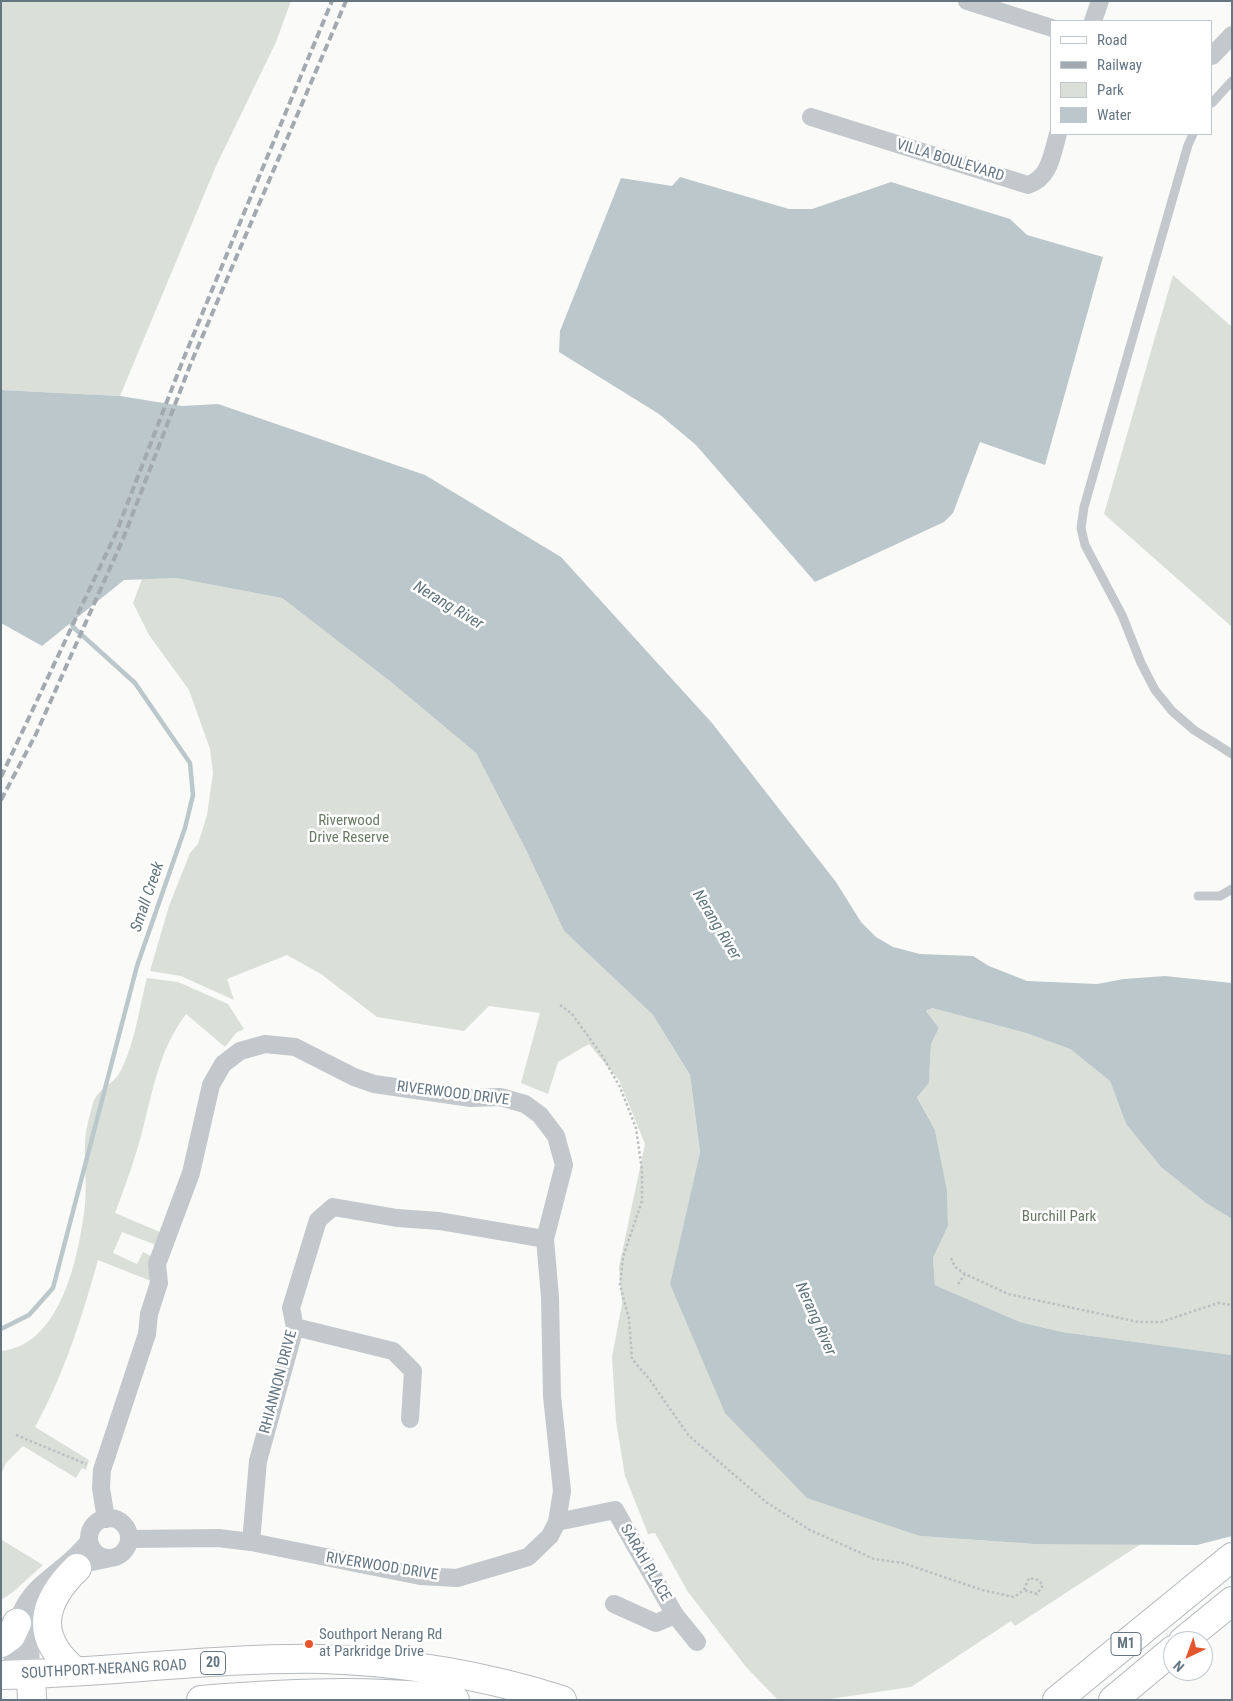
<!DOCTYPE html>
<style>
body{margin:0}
#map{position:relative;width:1233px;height:1701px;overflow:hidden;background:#fafaf8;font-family:"Roboto Condensed",sans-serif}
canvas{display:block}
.frame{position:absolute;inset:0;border:2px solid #657683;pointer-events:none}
.legend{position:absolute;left:1050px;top:20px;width:162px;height:115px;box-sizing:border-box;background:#fff;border:1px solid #c1c8cd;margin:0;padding:6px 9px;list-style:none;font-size:15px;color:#657683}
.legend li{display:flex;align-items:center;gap:10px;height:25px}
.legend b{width:25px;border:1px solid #c1c8cd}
.north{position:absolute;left:1163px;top:1631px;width:50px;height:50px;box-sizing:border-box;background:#fff;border:1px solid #c1c8cd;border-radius:50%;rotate:222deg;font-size:14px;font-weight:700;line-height:20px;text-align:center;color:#657683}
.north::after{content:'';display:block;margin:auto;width:18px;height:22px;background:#e4572e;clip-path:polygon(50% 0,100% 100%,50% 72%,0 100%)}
</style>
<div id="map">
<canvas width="1233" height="1701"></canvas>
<div class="frame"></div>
<ul class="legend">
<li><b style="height:6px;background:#fff"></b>Road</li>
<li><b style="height:6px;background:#a2aab0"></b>Railway</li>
<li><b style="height:14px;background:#dadfd7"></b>Park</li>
<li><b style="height:14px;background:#bbc7cb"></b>Water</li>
</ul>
<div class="north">N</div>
</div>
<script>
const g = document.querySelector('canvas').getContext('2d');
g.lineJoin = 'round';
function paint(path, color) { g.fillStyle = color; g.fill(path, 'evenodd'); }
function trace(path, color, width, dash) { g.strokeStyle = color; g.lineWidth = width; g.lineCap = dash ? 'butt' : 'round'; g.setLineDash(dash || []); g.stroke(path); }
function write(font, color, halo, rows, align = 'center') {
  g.font = font + ' "Roboto Condensed",sans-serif'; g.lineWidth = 5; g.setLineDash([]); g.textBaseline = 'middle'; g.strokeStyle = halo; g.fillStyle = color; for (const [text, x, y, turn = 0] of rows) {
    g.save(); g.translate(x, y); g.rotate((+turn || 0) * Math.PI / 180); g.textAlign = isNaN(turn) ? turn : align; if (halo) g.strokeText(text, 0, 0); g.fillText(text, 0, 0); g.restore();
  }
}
paint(new Path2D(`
 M1,1H291L276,42L216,166L120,396L1,390Z
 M1173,275L1232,327V627L1104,514Z
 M176,578L282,598L391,682L476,753L526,850L564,931L653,1015L690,1075L700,1152L670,1285L920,1536L1034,1544H1141L1015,1626L1011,1621L911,1687L823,1700H778L746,1667L688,1592L655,1533L648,1534L625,1476L616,1421L612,1357L622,1304L619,1267L645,1144L619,1080L589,1044L558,1062L548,1094L521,1083L540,1013L489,1006L464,1031L377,1017L321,974L287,955L227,979L234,1000L181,976L150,971L169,906L190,853L198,844L207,815L213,773L210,749L189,690L149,635L133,603L142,579Z
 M147,978L178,982L228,1004L244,1029L236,1033L225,1047L186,1014C159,1050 153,1090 142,1132C135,1159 125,1187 115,1213L160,1232L156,1245L122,1232L113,1253L137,1264L143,1252L151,1256V1281L98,1260C82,1317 64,1375 35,1427L89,1460L86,1470L82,1468L76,1478L23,1446L6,1463L1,1474V1351C62,1345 79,1254 85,1205C87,1184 84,1164 85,1144C85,1131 90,1115 93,1103C98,1088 113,1085 120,1072C135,1044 139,1008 147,978Z
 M932,1008L1026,1033L1070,1049L1110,1081L1126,1124L1161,1167L1206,1203L1232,1219V1355L1062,1332L1020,1322L935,1285L933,1258L948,1226L947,1190L935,1130L917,1096L929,1083L931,1044L939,1028L926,1011Z
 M1,1535L2,1540L43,1565L13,1592L1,1600Z`), '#dadfd7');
paint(new Path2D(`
 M680,177L789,209H812L891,182L1010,219L1027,235L1103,257L1045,465L980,442L953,513L944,522L815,582L696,445L659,414L559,352L560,331L621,178L672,186Z
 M1,390L120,396L182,406L218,404L425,475L561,557L712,723L836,882L861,922L876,937L893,947L920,954L973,956L989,966L1027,981L1097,984L1124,979L1165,976L1232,983V1219L1206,1203L1161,1167L1126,1124L1110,1081L1070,1049L1026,1033L932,1008L926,1011L939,1028L931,1044L929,1083L917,1097L935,1130L947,1190L948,1226L933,1258L935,1285L1020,1322L1062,1332L1232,1355V1536L1197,1545L1034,1544L920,1536L807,1498L725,1413L670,1284L700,1152L690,1075L653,1015L564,931L526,850L476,753L391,682L282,598L176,578L124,580L42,646L1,623Z`), '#bbc7cb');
trace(new Path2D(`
 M1,1329L29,1315L53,1288L137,966L185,828L193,795L190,763L135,683L73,627L69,617`), '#bbc7cb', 4.5);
const primary = new Path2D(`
 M1,1643L11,1636L17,1623
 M75,1671C34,1637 41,1603 77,1568
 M31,1674L32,1700
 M1,1675C108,1673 216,1657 323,1659C405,1662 484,1675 562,1700
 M201,1700C262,1695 324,1691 386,1694C409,1695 432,1695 455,1700`);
const highway = new Path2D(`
 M1183,1641L1232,1601
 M1057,1700L1232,1557
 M1113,1700L1173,1650`);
trace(primary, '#b5babe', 30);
trace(highway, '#b4b9bd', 30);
trace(new Path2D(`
 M560,1005L572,1014L601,1054L620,1087L636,1128L642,1170V1201L623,1257L620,1285L629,1319L632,1359L650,1380L689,1436L766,1502L810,1530L874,1559L903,1563L982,1590L1014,1597L1024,1590L1029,1578L1038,1580L1043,1585L1037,1594L1024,1590
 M951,1258L955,1267L965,1274L1008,1294L1138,1322H1161L1218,1303L1232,1305
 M958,1284L965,1274
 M16,1435L86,1464`), '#bbbfc2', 2.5, [2.5, 2.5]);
trace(new Path2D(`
 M1212,103L1232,81
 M1193,134L1188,145L1084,507L1081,528L1085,545L1122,615L1141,663L1155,690L1172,711L1194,730L1232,754
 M1198,896H1220L1232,889`), '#c3c8cc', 9);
trace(new Path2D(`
 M967,1L1052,28
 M1093,21L1100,1
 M1212,56L1232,35
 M811,117L1028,185C1050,178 1052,154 1058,134
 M295,1327L393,1351L413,1371L410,1419
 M89 1538a20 20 0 1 1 40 0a20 20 0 1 1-40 0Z
 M106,1519L101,1488L102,1470L147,1334L149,1314L159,1283L157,1264L191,1173L211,1085L223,1064L240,1051L265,1044L295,1047L354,1077L374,1084L471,1098L500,1097L525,1104L540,1115L556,1136L564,1165L545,1239L550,1297L552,1396L562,1491L557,1522L550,1536L528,1557L457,1578L420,1576L251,1542L218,1538L129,1539
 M557,1522L615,1510L675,1615L697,1642
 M251,1542L258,1461L295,1327L291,1308L318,1220L333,1207L397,1218L439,1221L545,1239
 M69,1575L82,1564L111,1558
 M614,1604L656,1623L675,1615
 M31,1674C30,1648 28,1622 44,1600
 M13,1675C11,1643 14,1612 38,1588C56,1571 75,1560 89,1541`), '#c3c8cc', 18);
trace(primary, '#fff', 28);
trace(highway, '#fff', 28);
trace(new Path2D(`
 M1,777L116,533L183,360L332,1
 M1,800L36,734L123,539L191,363L346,1`), '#a2aab0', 4, [8, 4]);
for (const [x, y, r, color] of [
 [309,1644,5,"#e4572e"]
]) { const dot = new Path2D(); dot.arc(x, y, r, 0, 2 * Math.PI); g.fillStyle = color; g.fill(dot); trace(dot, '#fff', 2); }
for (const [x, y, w] of [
 [1126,1644,30],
 [213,1663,25]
]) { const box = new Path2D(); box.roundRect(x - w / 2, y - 11.5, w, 23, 4); g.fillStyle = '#fff'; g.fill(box); trace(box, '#657683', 1); }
write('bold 14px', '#657683', null, [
 ["M1",1126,1644],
 ["20",213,1663]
]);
write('15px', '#657683', '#fff', [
 ["VILLA BOULEVARD",950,161,17],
 ["RIVERWOOD DRIVE",453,1094,7],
 ["RHIANNON DRIVE",279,1382,-75],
 ["SARAH PLACE",645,1563,60],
 ["RIVERWOOD DRIVE",382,1567,9],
 ["SOUTHPORT-NERANG ROAD",104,1670,-3]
]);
write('15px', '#687a64', '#fff', [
 ["Riverwood",349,821],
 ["Drive Reserve",349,838],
 ["Burchill Park",1059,1217]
]);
write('15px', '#657683', '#fff', [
 ["Southport Nerang Rd",319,1635],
 ["at Parkridge Drive",319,1652]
], 'left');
write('italic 16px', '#60757c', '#fff', [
 ["Nerang River",448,606,31],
 ["Small Creek",148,897,-71],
 ["Nerang River",716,925,59],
 ["Nerang River",815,1319,66]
]);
</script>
